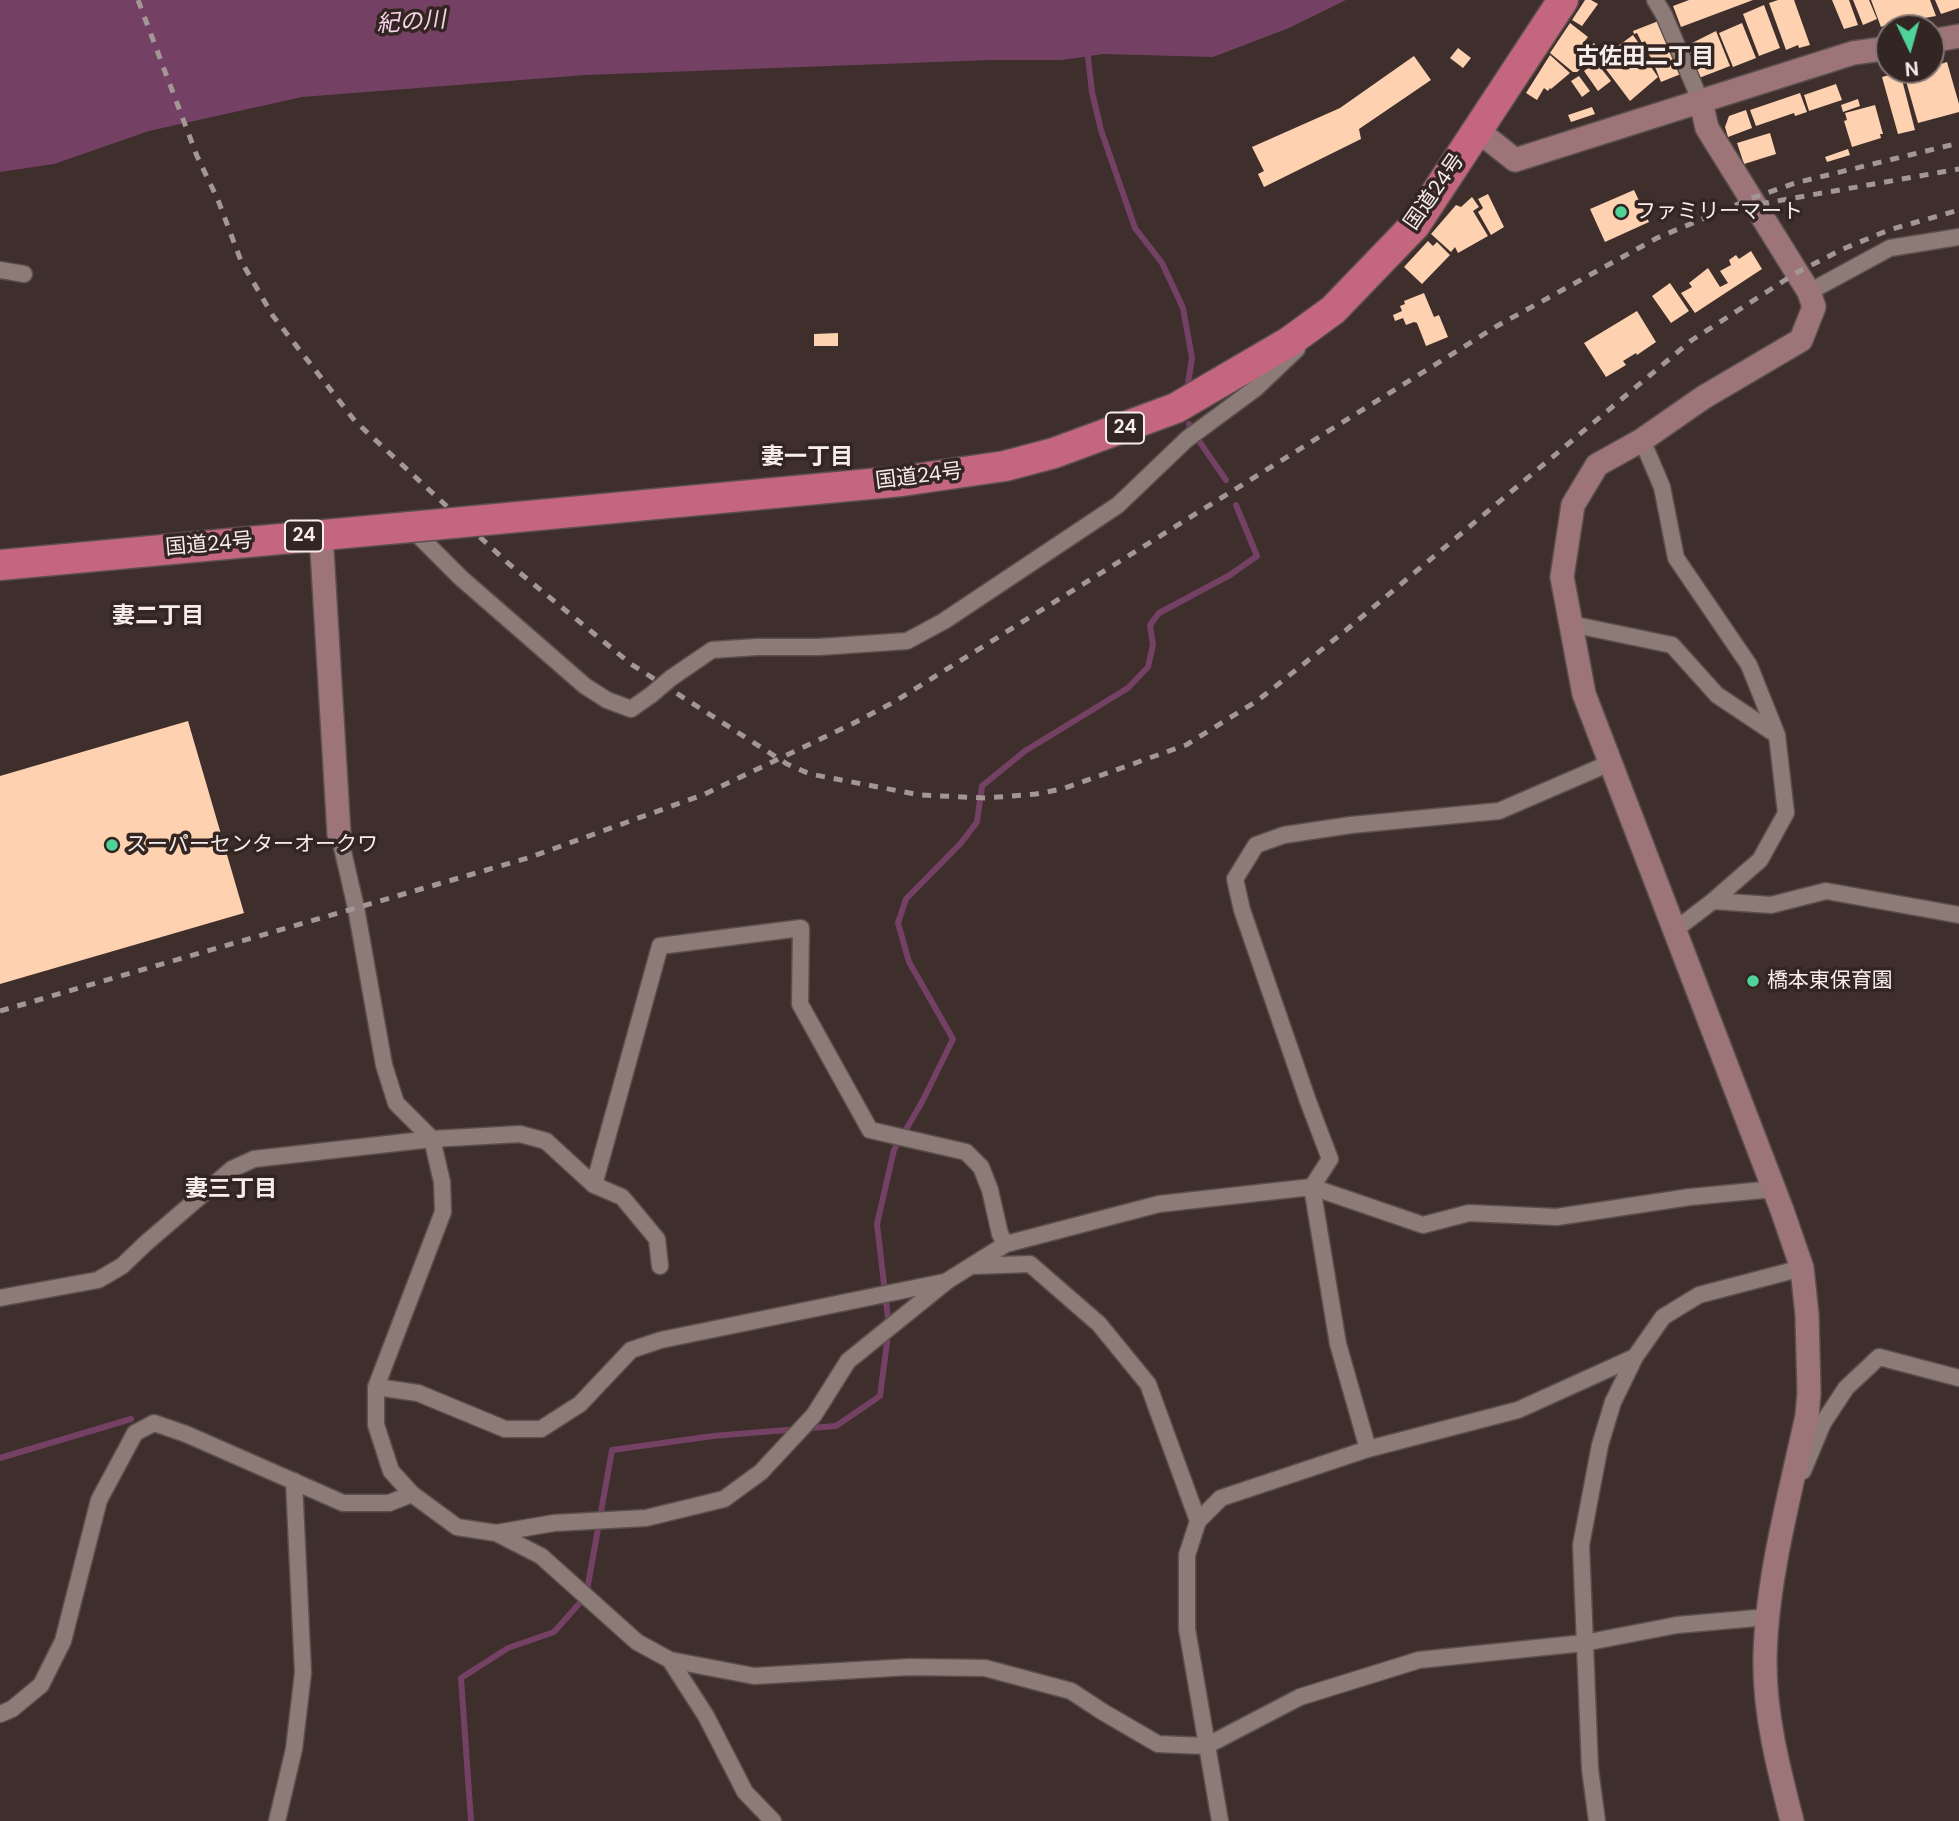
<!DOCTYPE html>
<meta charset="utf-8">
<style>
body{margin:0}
#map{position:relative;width:1959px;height:1821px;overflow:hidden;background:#3e2f2c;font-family:"DM Sans",sans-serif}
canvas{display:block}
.north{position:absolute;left:1875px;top:14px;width:70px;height:70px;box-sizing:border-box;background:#332522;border:2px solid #817572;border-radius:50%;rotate:175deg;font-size:19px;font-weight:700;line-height:28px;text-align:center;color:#f7edeb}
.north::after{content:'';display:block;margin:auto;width:24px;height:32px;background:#4fd399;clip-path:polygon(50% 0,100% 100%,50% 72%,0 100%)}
</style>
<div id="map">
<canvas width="1959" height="1821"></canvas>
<div class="north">N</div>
</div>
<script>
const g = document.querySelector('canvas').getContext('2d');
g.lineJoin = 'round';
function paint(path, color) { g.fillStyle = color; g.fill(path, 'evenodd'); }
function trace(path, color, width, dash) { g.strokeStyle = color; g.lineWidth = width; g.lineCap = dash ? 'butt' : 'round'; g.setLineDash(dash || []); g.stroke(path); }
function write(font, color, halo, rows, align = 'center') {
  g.font = font + ' "DM Sans","Noto Sans JP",sans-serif'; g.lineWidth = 7; g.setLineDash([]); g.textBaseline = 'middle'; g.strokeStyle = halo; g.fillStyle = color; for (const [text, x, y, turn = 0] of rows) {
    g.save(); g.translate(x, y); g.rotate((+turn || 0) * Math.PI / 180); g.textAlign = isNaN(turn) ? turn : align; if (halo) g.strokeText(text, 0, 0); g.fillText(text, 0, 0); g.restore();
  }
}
paint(new Path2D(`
 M0,0H1346L1289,28L1213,57L1103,54L1062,60H991L586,75L302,97L149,131L54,164L0,172Z`), '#744164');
trace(new Path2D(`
 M1087,48L1092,92L1101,130L1135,228L1162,263L1183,308L1192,358L1187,390
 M1189,424L1190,428L1226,480
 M0,1458L131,1419
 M471,1821L461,1678L508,1648L554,1632L586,1596L612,1450L713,1436L836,1426L880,1396L889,1327L877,1224L894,1150L922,1102L953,1039L909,962L898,923L906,899L961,843L977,822L982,786L1025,751L1128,688L1148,667L1153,645L1150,625L1159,613L1230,575L1257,556L1236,505`), '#744164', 6);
paint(new Path2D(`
 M1585,0H1591L1598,4L1582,26L1572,20Z
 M1689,0H1753L1681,27L1673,6Z
 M1778,0H1794L1810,45L1799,48L1798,45L1786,50L1769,3Z
 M1832,0H1849L1858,25L1844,29Z
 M1853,0H1869L1877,19L1863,25Z
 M1871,0H1930L1936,16L1897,23L1896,21L1881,27Z
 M1935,0H1959V8L1941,14Z
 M1764,5L1780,48L1759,56L1743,14Z
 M1661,20L1681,74L1661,82L1655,67H1652L1650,61L1652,59L1647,52L1649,51L1645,41L1642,43L1637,33L1634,34L1633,31Z
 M1570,23L1588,37L1583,43L1589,47L1594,43L1601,52L1577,72H1573L1550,53Z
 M1742,23L1756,58L1733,67L1719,33Z
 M1716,31L1730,66L1699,78L1686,46Z
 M1633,35L1647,55L1644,57L1658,77L1630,101L1599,60Z
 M1458,48L1471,58L1463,68L1450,58Z
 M1550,55L1570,73L1551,89L1550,88L1548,91L1544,88L1537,100L1526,93Z
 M1414,56L1431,80L1359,129L1361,139L1264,187L1258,174L1264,171L1252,147L1340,108Z
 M1596,62L1611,81L1598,91L1584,71Z
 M1947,62L1959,104V112L1918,123L1904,74L1920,70H1931V67Z
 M1900,72L1915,130L1898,134L1882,77Z
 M1579,76L1590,91L1582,97L1571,81Z
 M1836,84L1842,100L1809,111L1804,95Z
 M1800,93L1807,112L1795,116L1794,113L1756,126L1750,110Z
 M1858,99L1860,106L1843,112L1841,105Z
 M1875,105L1883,134H1880L1881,138L1852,147L1844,121L1847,120L1845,113Z
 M1592,107L1595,114L1571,122L1568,115Z
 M1746,110L1752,128L1728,137L1725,127L1729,116Z
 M1770,133L1776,154L1744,164L1737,143Z
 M1848,149L1850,155L1827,162L1825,157Z
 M1634,190L1649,222L1605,242L1590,209Z
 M1488,194L1504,227L1491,235L1478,212L1483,208L1478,199Z
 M1472,197L1479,207L1473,211L1488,236L1458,253L1455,247L1451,252L1431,234L1456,205L1461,207Z
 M1428,241L1433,246L1437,242L1450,255L1422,284L1404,267Z
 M1751,251L1762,269L1695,313L1681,293L1692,287L1689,283L1708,268L1720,287L1728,283L1720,271L1731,265L1729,260L1736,255L1739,259Z
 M1670,283L1689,311L1671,323L1652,296Z
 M1424,293L1434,317L1439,315L1448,337L1426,346L1417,323L1414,322L1406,325L1403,318L1395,321L1393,315L1402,311L1400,306L1405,304L1404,301Z
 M1637,311L1656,342L1637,355L1636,353L1623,361L1626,365L1606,377L1584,343Z
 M838,333V346H814V334Z
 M188,721L244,913L0,984V776Z`), '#fed1b0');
const street = new Path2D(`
 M1655,0L1664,15L1701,102
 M0,270L24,274
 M1809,292L1890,248L1959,237
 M1642,440L1662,487L1676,558L1749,665L1777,735
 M410,527L461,578L585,686L607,700L631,709L651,695
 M1571,624L1672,645L1717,695L1777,735L1786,813L1760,860L1713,901L1675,930
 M671,678L712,650L757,647H819L907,641L944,621L1118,505L1187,439L1256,388L1297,349
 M339,834L356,908L384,1065L396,1103L432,1139L442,1182L443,1212L376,1387V1425L391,1471L412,1494L457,1527L496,1533L554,1523L646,1518L724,1499L761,1472L814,1415L848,1361L947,1281L1006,1244L1000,1234L990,1190L981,1167L966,1152L870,1130L800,1004L801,928L660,946L594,1185
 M1713,901L1771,905L1826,891L1959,915
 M1006,1244L1159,1204L1312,1187L1423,1225L1469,1213L1557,1217L1690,1197L1774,1189
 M972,1266L1030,1264L1099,1324L1148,1384L1198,1521
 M0,1298L98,1280L122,1266L146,1243L232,1169L254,1159L432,1139L520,1134L546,1141L594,1185L622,1197L657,1239L660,1266
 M376,1387L418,1393L505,1429H541L580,1404L631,1350L661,1340L944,1282
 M1368,1449L1338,1344L1312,1187L1330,1159L1308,1101L1242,910L1235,879L1256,845L1284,835L1351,825L1499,811L1610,763
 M1803,1471L1823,1423L1846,1388L1879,1357L1959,1378
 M496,1533L541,1556L637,1642L670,1660L754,1676L910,1667L985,1668L1071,1691L1103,1712L1158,1744L1206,1746L1300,1697L1419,1660L1584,1643L1677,1625L1768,1617
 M670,1660L706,1716L745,1792L773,1821
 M0,1714L12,1709L41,1685L63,1641L99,1500L135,1433L154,1423L186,1434L343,1503H389L412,1494
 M277,1821L294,1749L303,1673L294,1481
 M1220,1821L1187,1629V1555L1198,1521L1221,1498L1368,1449L1518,1410L1635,1357
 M1597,1821L1590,1769L1581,1545L1600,1445L1613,1402L1635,1357L1663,1317L1699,1295L1802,1268`);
const secondary = new Path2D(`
 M1931,41L1959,36
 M1701,102L1707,128L1809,292L1814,307L1801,340L1704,397L1642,440L1597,465L1573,505L1562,577L1584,694L1782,1210L1802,1268L1807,1315L1809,1393L1807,1416C1790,1494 1765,1585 1765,1664C1765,1717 1779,1770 1792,1821
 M1477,130L1515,160L1853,53L1889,48
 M321,534L339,834`);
const highway = new Path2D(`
 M507,518L902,481L1005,466L1054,453L1176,408L1289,342L1333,310L1415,225L1563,0
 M0,565L410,527`);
trace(street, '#5b4f4c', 19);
trace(secondary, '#5b4f4c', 26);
trace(highway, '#5b4f4c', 33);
trace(street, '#8c7b77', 16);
trace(secondary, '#9d7579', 23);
trace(highway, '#c4667d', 30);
trace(new Path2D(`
 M138,0L197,156L218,200L241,261L273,316L355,421L509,564L631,664L787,764L810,774L920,795L986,798L1036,794L1062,789L1186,745L1257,701L1345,631L1692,340L1796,273L1843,249L1889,230L1959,210
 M1760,204L1959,169
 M0,1011L528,858L705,794L852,724L894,702L1497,326L1657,238L1750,199L1795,183L1959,143`), '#a39694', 5, [9, 9]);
const streetBridge = new Path2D(`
 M651,695L671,678`);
const highwayBridge = new Path2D(`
 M410,527L507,518`);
trace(streetBridge, '#5b4f4c', 19, []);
trace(highwayBridge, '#5b4f4c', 33, []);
trace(streetBridge, '#8c7b77', 16);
trace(highwayBridge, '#c4667d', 30);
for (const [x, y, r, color] of [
 [1621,212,7,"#4fd399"],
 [112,845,7,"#4fd399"],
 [1753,981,7,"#4fd399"]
]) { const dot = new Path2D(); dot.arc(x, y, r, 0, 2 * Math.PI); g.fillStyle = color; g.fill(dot); trace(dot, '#332522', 2.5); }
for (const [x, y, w] of [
 [1125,428,38],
 [304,536,38]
]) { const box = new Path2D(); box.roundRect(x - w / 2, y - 15.5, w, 31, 5); g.fillStyle = '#332522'; g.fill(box); trace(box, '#f7edeb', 2); }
write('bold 19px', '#f7edeb', null, [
 ["24",1125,428],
 ["24",304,536]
]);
write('21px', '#f7edeb', '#332522', [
 ["国道24号",1435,192,-55],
 ["国道24号",919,477,-7],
 ["国道24号",209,545,-5]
]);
write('21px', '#f7edeb', '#332522', [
 ["ファミリーマート",1635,212],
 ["スーパーセンターオークワ",126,845],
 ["橋本東保育園",1767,981]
], 'left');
write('italic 23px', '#f5d4e9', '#332522', [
 ["紀の川",411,23,-4]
]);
write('bold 23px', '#f7edeb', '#332522', [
 ["古佐田二丁目",1645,58],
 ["妻一丁目",807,458],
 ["妻二丁目",158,617],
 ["妻三丁目",231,1190]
]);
</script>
